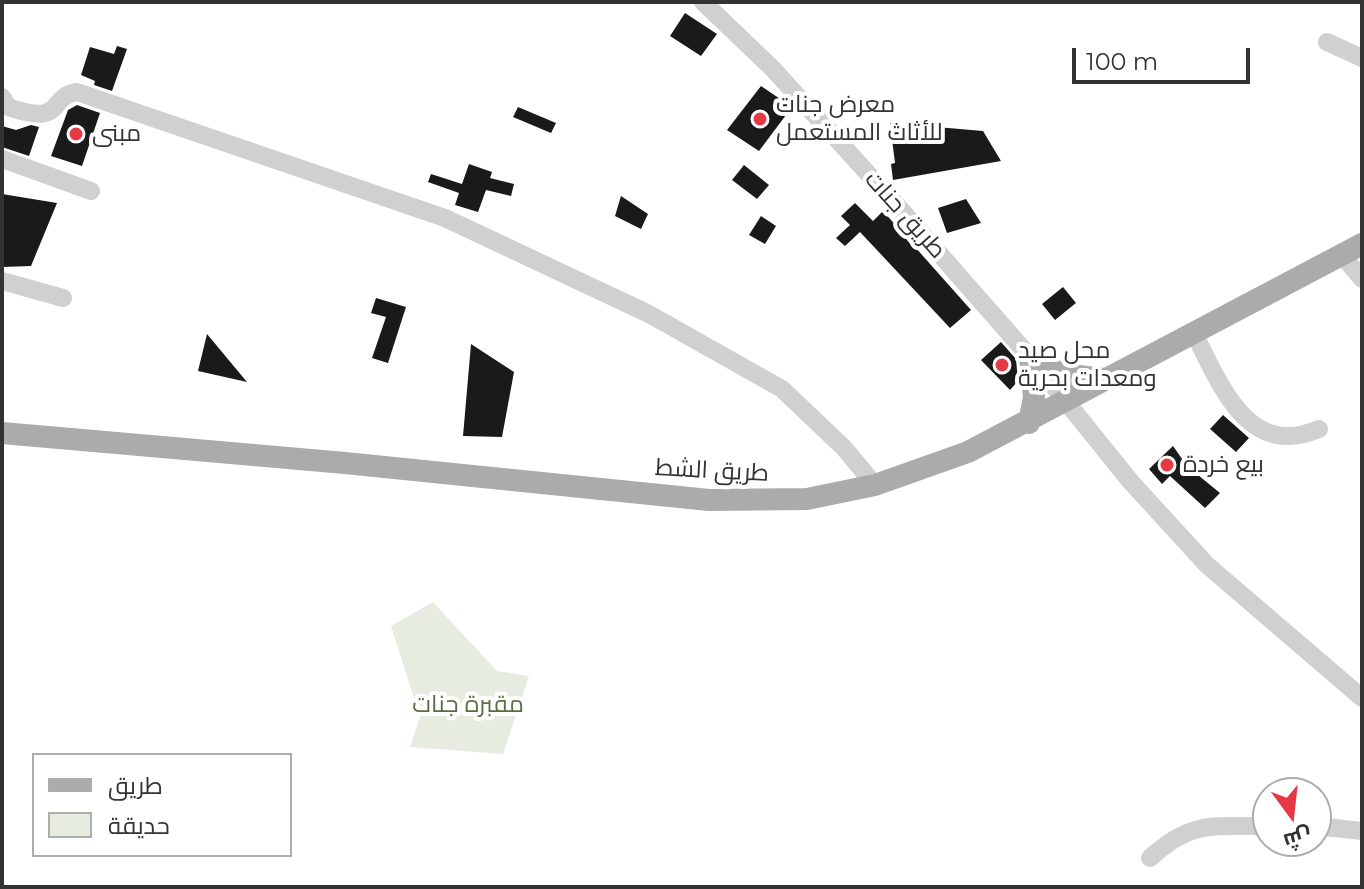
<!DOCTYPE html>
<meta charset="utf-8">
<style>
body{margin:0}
#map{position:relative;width:1364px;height:889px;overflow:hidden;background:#fff;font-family:Montserrat,Cairo,sans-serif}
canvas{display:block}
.frame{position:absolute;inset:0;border:4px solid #333;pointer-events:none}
.legend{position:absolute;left:32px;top:753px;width:260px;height:104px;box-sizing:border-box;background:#fff;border:2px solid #adadad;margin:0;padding:10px 14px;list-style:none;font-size:24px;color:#333}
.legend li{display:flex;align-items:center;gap:16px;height:40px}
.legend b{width:40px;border:2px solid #adadad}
.north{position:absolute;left:1252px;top:777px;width:80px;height:80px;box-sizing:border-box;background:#fff;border:2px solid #adadad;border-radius:50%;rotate:165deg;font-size:22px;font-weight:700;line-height:32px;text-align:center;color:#333}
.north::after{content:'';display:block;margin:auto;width:28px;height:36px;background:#e63946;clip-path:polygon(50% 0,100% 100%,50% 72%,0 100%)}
.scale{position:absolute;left:1072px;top:48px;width:178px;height:36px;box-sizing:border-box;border:4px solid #333;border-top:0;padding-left:10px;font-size:24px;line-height:28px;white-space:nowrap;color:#333;-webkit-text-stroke:6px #fff;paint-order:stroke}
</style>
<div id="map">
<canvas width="1364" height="889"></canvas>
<div class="frame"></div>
<ul class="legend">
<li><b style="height:10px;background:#ababab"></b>طريق</li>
<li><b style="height:22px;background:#e6ecdf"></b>حديقة</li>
</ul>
<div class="north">ش</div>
<div class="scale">100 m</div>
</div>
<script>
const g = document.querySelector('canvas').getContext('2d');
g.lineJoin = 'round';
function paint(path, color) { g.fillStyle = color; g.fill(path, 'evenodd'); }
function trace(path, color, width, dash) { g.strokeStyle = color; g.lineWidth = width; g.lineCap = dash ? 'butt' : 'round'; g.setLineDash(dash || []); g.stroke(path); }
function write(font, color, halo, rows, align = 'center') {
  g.font = font + ' Montserrat,Cairo,sans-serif'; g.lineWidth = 8; g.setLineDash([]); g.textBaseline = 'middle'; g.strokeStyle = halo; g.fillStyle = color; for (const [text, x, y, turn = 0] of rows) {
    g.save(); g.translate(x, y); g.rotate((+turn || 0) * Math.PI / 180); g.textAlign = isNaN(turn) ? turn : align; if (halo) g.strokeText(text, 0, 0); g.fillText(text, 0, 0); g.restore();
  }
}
paint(new Path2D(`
 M433,602L497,671L529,676L503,754L410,747L420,717L391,626Z`), '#e6ecdf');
paint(new Path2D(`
 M685,13L717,34L701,56L670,36Z
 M117,46L127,49L112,91L94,85L95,81L81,75L90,47L114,54Z
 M761,86L792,107L759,151L727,130Z
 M77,105L100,113L82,166L51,156L68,110Z
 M518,107L556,123L551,133L513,117Z
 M890,123L983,131L1001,161L893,180L891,164L895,163Z
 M31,125L39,127L29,156L2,147V126L16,130Z
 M469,164L492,172L490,178L514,184L511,196L486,190L478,212L455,205L459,193L428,182L431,174L462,184Z
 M744,165L769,185L757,199L732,180Z
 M2,194L57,203L31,266L2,267Z
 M621,196L648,214L641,229L615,216Z
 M966,199L981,223L947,233L938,208Z
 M855,203L873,221L883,211L971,310L950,328L860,232L845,246L836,238L850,225L841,216Z
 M761,216L776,226L765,244L749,235Z
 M1063,287L1076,303L1055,320L1042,304Z
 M376,298L406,307L388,363L372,358L386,317L371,313Z
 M207,334L247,382L198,371Z
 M1001,342L1016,359L1018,381L1010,390L981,360Z
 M471,344L514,372L502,437L463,436Z
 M1223,415L1249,438L1236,452L1210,429Z
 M1173,446L1187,466L1220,493L1205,508L1170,476L1162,484L1149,469Z`), '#1a1a1a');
trace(new Path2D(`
 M703,2L773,69L902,211L1030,357L1131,482L1207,565L1362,698
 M1327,42L1362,58
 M2,97L8,107C67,127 46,97 77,92L445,218L649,314L782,389L844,448L875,485
 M2,159L91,191
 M1342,255L1362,279
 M2,281L63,298
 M1195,335C1221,386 1248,459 1319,429
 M1316,826L1362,831
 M1150,858C1193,819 1214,827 1268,826`), '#d0d0d0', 18);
trace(new Path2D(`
 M1030,357L1061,374L1104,379
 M1029,423L1034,397L1030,357
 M2,433L345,463L709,500L807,499L875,485L968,452L1362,244`), '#ababab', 22);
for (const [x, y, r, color] of [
 [760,119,8,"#e63946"],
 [76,134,8,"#e63946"],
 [1002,365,8,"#e63946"],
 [1167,465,8,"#e63946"]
]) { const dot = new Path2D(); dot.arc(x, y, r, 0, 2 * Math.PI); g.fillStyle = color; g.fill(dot); trace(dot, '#fff', 3); }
write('24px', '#333', '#fff', [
 ["معرض جنات",776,105],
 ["للأثاث المستعمل",776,133],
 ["مبنى",92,134],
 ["محل صيد",1018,351],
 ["ومعدات بحرية",1018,379],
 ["بيع خردة",1183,465]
], 'left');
write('24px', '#333', '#fff', [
 ["طريق جنات",905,215,48],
 ["طريق الشط",712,471,3]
]);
write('24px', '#56703f', '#fff', [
 ["مقبرة جنات",468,705]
]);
</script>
